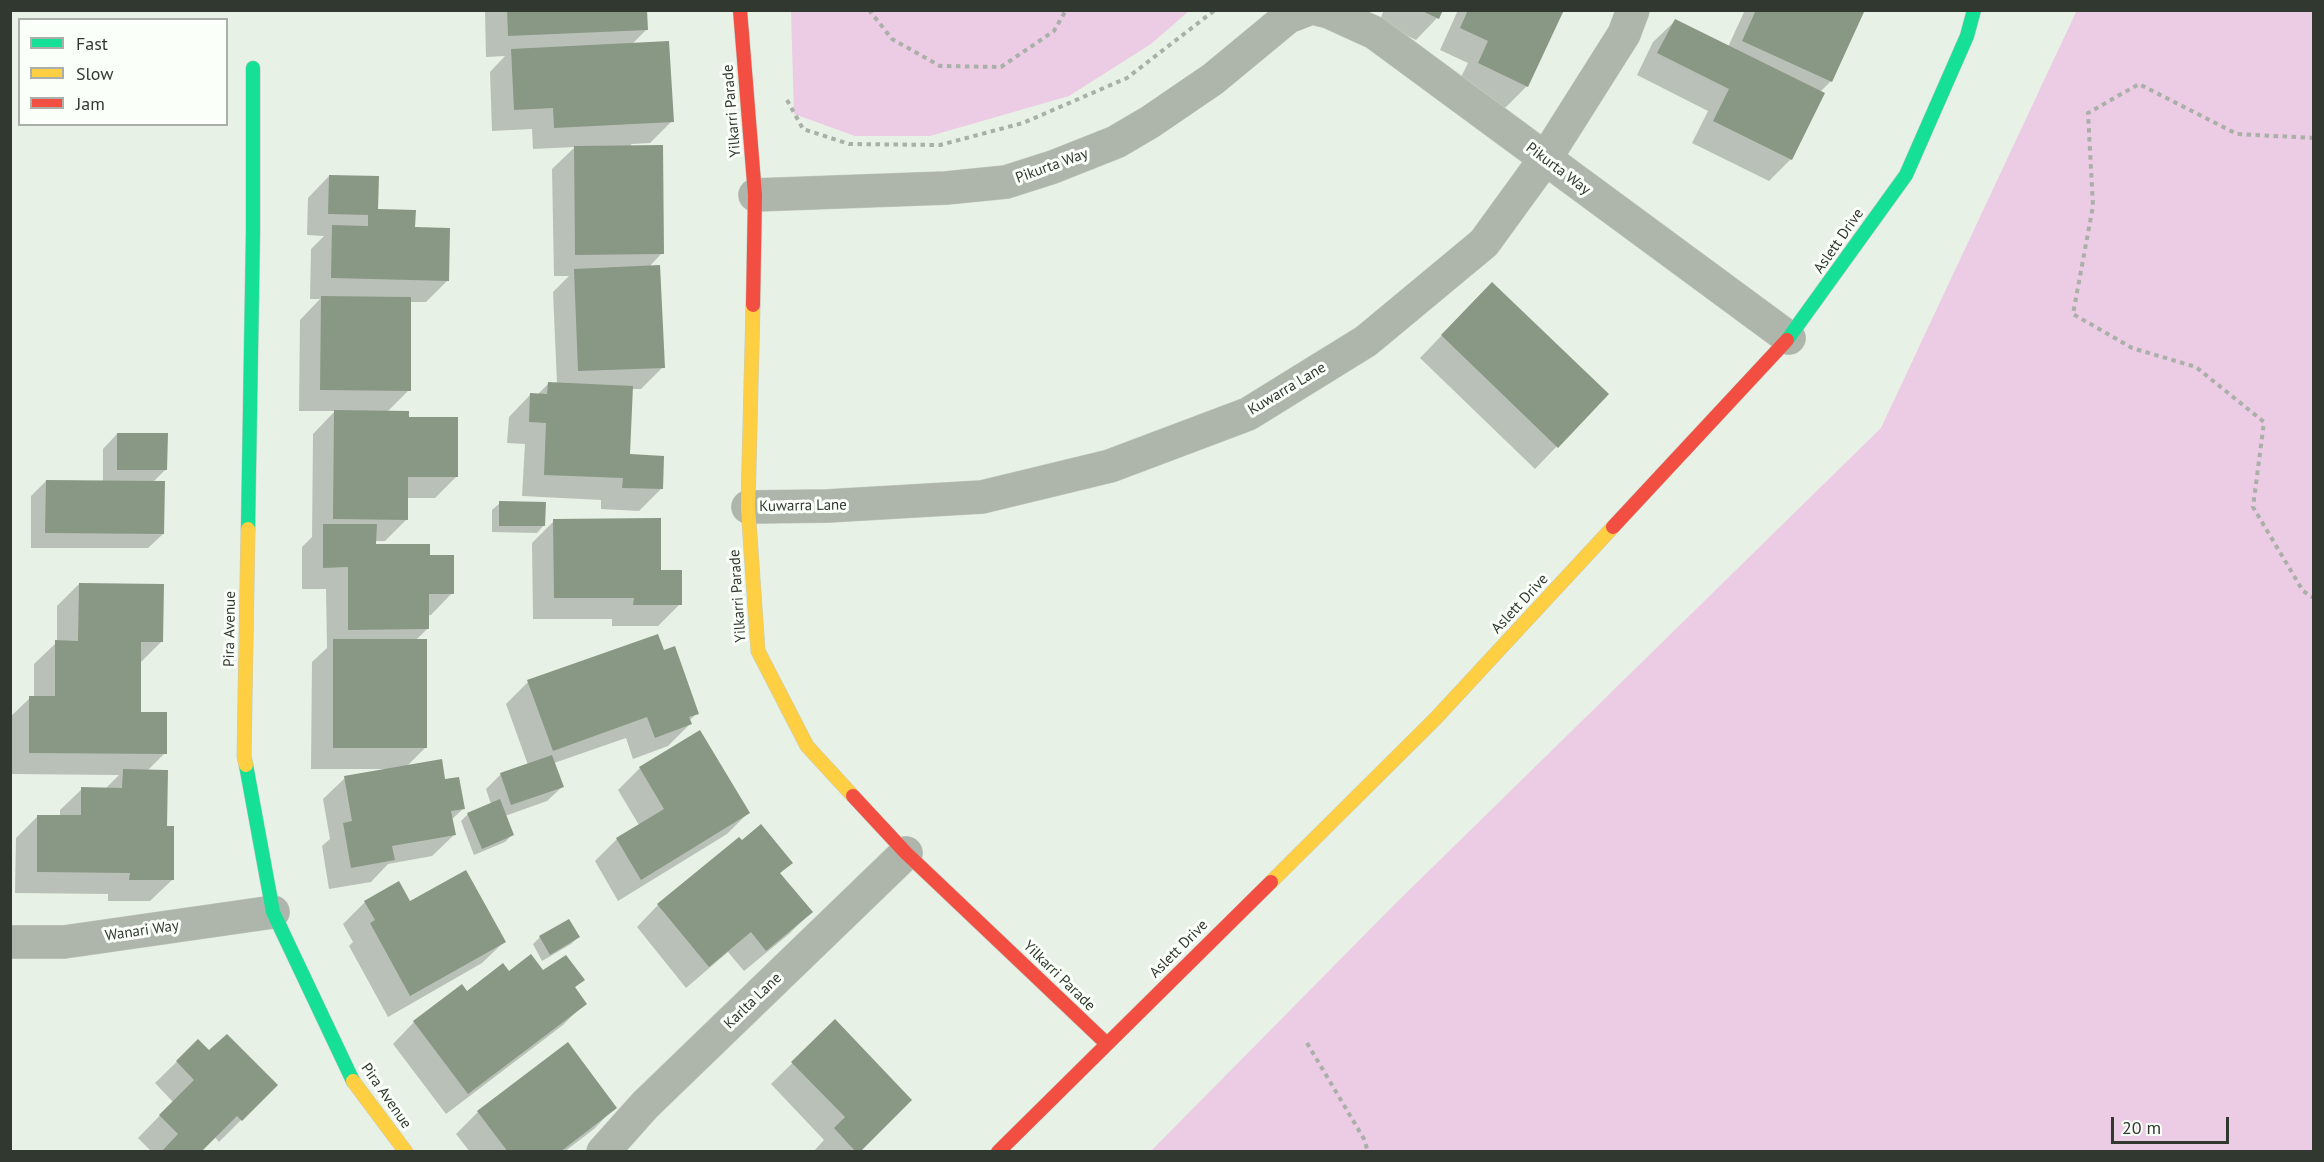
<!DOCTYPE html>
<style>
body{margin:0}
#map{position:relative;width:2324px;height:1162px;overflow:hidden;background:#e8f1e5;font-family:"PT Sans",sans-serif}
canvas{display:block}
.frame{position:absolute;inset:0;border:12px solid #31382f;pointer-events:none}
.legend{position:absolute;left:18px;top:18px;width:210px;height:108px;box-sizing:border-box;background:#fbfffa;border:2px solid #aaafa9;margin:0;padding:8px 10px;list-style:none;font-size:18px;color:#31382f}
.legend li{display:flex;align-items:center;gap:12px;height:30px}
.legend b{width:30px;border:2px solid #aaafa9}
.scale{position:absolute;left:2111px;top:1117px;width:118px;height:27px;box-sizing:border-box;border:3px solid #31382f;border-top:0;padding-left:8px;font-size:18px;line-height:21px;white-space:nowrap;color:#31382f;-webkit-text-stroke:4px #fbfffa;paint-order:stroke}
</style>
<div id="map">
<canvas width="2324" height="1162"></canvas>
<div class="frame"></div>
<ul class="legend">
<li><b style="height:8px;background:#16e098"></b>Fast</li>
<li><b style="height:8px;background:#ffcf43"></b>Slow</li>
<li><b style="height:8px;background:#f24e42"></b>Jam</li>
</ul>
<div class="scale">20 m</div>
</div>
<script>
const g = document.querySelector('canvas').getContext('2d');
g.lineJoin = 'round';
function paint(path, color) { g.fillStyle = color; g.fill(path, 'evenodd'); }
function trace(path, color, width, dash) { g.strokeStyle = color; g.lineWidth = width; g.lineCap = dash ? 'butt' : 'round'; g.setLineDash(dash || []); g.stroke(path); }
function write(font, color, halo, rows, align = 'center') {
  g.font = font + ' "PT Sans",sans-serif'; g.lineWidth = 6; g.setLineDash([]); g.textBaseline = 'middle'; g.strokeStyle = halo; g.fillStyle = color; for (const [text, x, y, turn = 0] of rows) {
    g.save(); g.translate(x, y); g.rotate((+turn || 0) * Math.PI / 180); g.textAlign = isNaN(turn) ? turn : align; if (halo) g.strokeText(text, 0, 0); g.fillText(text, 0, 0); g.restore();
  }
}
paint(new Path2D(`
 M2077,10L2313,11V1151H1151L1395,904L1881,428Z
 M791,11V10L1189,11L1151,44L1069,96L930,136H855L794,114Z`), '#eccbe4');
paint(new Path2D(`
 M485,10H646L647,29L632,44L672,121L650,143L631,144L662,253L649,267L663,367L641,389H631L628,456L661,489L639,511L601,509V500L522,496L525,444L507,443L509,417L530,395H537L548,384H557L553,292L569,276H554L552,169L575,147L533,149L532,129L492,131L490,72L505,56L486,57Z
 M1384,10H1441L1437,18L1416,40L1379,22Z
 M1458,10H1562L1527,86L1505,108L1457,85L1468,63L1440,50Z
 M1745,10H1856L1831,81L1820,92L1823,94L1791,159L1769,181L1692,143L1708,111L1637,75L1653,42L1675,21L1728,47Z
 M329,176L376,210L414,229L448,280L426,302H409V390L387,412L407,418L456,477L435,498H407V519L385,541H375V546L428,557L452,593L431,615H428L427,629L415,641L426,747L406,767L444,781L464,808L451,820L454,835L432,856L388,864L371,882L329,889L322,846L330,839L323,799L345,778L384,770V769H311L312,662L327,648L326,589H302V547L312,537L313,434L335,411H299L300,320L320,299H310L311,249L324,236L307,235L308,198Z
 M1470,306L1607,394L1535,469L1420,358Z
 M117,434L165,470L153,482L163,534L148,548H31V496L46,481L103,482V449Z
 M500,503L544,525L537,533L492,532V510Z
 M554,521L660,572L680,604L658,626H612V619H533L532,543Z
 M79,584L161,642L140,663L139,714L165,753L147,771L166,827L172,880L150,901H108V894L15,893L16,838L38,816H60V810L82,789H105L119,775L10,774V717L30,698H34V664L57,642V606Z
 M663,652L697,713L689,721L690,724L668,746L633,759L626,738L554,763L562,787L547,801L505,816L512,835L505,842L474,855L461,821L468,814L491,804L486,789L501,774L528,765L506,704L528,682Z
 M640,768L748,813L727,834L618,901L595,861L617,839L639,825L618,790Z
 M791,862L779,874L811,912L789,934L744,971L728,952L686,988L637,927L658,905Z
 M365,902L410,903L504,942L482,963L388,1017L349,946L353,942L343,924Z
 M540,937H578L571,944L542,961L533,944Z
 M508,974L583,980L574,988L585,1003L563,1025L446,1114L393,1044L414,1022L466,993Z
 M835,1021L858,1152H813L824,1140L771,1084Z
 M198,1041L209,1053L276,1085L219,1142L214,1136L199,1152H152L138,1138L173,1102L155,1083Z
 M615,1107L594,1129L564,1152H470L456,1134L478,1112Z`), '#0003');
paint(new Path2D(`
 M507,10H647L648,30L508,36Z
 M1420,10H1443L1439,19Z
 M1468,10H1564L1528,87L1478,63L1488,41L1460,28Z
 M1756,10H1859L1864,12L1832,82L1742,41Z
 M1675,19L1825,93L1792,160L1713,121L1729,89L1657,53Z
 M669,41L674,122L554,128L553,108L514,110L511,49Z
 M663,145L664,254L575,255L574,146Z
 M329,175L379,176L378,209L416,210L415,227L450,228L449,281L331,278L332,225L368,226V215L328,214Z
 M660,265L665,368L578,371L574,269Z
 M1492,282L1609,394L1558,448L1441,335Z
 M321,296L411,297V391L320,390Z
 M548,382L633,386L630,454L664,456L663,489L622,488L623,478L544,475L546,423L529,422L530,393L547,394Z
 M334,410L409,411V417H458V477H408V520L333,519Z
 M117,433H168L167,470H117Z
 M46,480L165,481L164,534L45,533Z
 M499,501L546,502L545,526H499Z
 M661,518V570H682V605H633L634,598H554L553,519Z
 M323,524H377L376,544H430V555H454V594H429V629L348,630V567L323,568Z
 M79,583L164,584L163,642H141V712H167V754L29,753V696H55V640L78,641Z
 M658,634L664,650L675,646L699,714L689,717L692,724L655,738L647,717L553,751L527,680Z
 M333,639H427V748H333Z
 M700,730L750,813L641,880L616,838L664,809L639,767Z
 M552,755L564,787L511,805L500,773Z
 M442,759L445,779L459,777L465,809L451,811L456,835L392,846L395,860L351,868L343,823L352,821L344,776Z
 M123,769L168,770L167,826H174V880H129L130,873L37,872V815H81V787L122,788Z
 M500,799L514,835L482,849L467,813Z
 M761,824L793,863L780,873L813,912L766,951L751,932L709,967L657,904L739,837L742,840Z
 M466,870L506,942L410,996L370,923L375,920L364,901L399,881L410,901Z
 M569,919L580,937L550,955L539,936Z
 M531,954L543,970L566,955L585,980L575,987L587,1004L468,1094L413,1021L462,984L467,991L503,963L509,971Z
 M835,1019L912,1100L860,1152H856L834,1128L845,1117L791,1062Z
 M227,1034L278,1085L242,1121L237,1116L201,1152H161L178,1134L159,1115L194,1080L176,1061L198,1039L209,1050Z
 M568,1042L617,1108L560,1152H508L477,1111Z`), '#899785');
const street = new Path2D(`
 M1320,10L1329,12L1375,33L1789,338
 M755,195L946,188L1006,182L1053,167L1116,142L1150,122L1213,79L1288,17L1306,10
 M748,507L827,506L982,497L1110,466L1248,414L1366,341L1484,243L1545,159L1624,34L1633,10
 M10,942H64L273,912
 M603,1152L645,1105L906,853`);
const fast = new Path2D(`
 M1787,340L1906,175L1967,36L1974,10
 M248,529L253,231V68
 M246,765L273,912L353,1081`);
const slow = new Path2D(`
 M753,305L748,507L758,651L807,746L853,796
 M246,765L244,756L248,529
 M1271,882L1436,718L1613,527
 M353,1081L406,1152`);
const jam = new Path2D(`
 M740,10L755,195L753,305
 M1613,527L1787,340
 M853,796L906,853L1107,1044
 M998,1152L1271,882`);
trace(street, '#c4cbc1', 34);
trace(fast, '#c4cbc1', 15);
trace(slow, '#c4cbc1', 15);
trace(jam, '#c4cbc1', 15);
trace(new Path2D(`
 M869,10L892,39L940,66L1001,67L1054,31L1066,10
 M787,100L803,129L849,144L940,145L1023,123L1127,78L1215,10
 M2314,138L2237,134L2139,84L2088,113L2093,206L2073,314L2132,348L2196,367L2264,422L2253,507L2303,591L2314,598
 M1307,1043L1364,1139L1368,1152`), '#a9b0a7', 4, [4.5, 4.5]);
trace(street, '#aeb6ab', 33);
trace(fast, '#16e098', 14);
trace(slow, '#ffcf43', 14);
trace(jam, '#f24e42', 14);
write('15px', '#31382f', '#fbfffa', [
 ["Yilkarri Parade",732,111,-95],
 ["Pikurta Way",1052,166,-20],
 ["Pikurta Way",1558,169,37],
 ["Aslett Drive",1839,241,-55],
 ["Kuwarra Lane",1287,389,-31],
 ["Kuwarra Lane",803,506,-1],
 ["Yilkarri Parade",738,596,-94],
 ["Aslett Drive",1520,604,-47],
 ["Pira Avenue",230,629,-89],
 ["Wanari Way",142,931,-8],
 ["Aslett Drive",1179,949,-45],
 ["Yilkarri Parade",1059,976,44],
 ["Karlta Lane",753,1001,-44],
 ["Pira Avenue",386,1096,55]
]);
</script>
